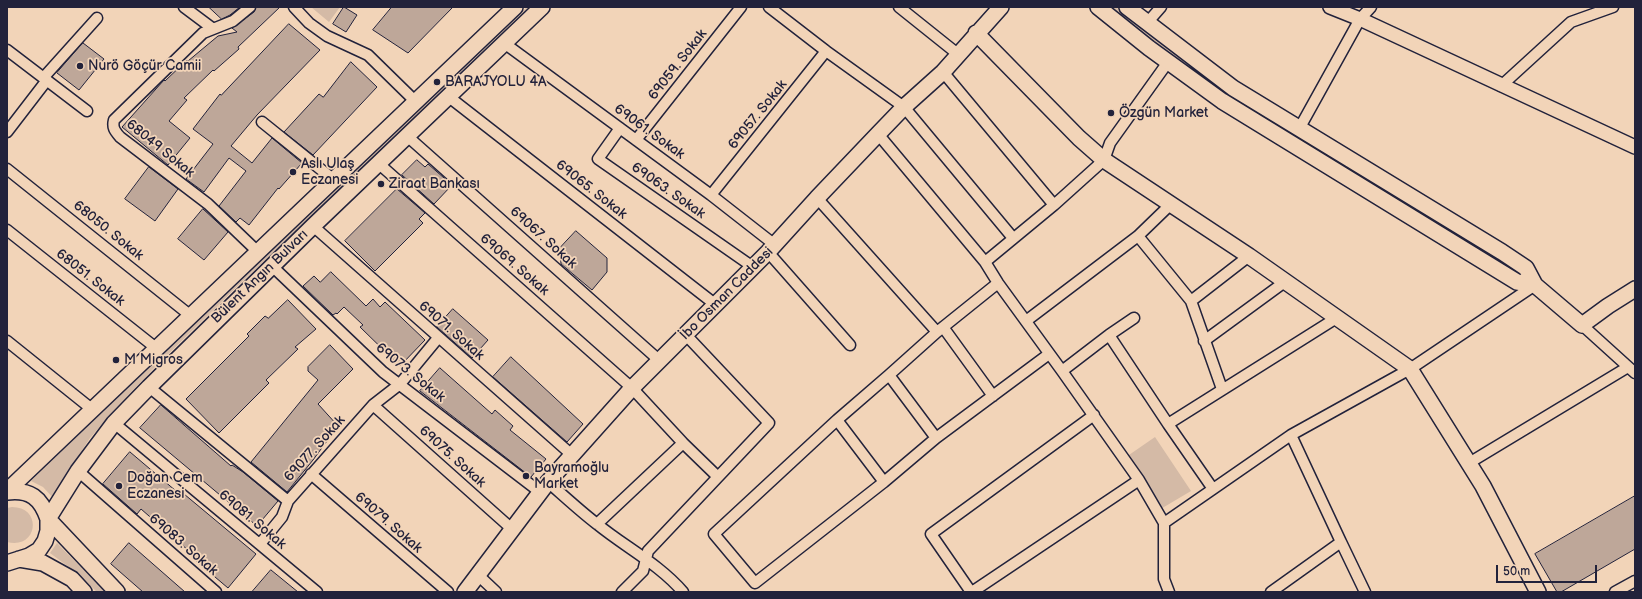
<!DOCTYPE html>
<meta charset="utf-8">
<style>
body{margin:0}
#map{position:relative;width:1642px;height:599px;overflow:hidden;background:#f2d4b8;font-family:"Balsamiq Sans",sans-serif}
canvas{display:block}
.frame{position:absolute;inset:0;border:8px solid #22223b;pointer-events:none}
.scale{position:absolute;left:1496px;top:565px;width:101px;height:18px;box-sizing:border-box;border:2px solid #22223b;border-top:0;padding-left:5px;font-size:12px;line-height:14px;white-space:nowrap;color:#22223b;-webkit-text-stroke:3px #f2d4b8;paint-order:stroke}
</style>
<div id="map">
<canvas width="1642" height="599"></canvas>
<div class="frame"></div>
<div class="scale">50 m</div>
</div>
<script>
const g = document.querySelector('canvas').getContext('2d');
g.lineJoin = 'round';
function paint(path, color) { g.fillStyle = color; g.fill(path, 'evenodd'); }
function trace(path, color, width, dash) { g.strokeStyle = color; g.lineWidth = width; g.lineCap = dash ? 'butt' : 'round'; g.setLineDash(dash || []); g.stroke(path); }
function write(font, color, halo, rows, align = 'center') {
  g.font = font + ' "Balsamiq Sans",sans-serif'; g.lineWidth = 3.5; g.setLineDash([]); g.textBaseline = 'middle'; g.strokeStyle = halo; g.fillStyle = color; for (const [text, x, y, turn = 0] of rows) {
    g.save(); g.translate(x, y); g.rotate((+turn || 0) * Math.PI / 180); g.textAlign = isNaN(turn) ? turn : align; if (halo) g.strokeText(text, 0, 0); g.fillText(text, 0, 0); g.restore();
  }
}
paint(new Path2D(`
 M311,7H340L329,22Z
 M527,7H532L387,146L248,276L154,368L116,408L90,438L68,472L55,500L43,487L31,481C195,322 362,166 527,7Z
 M1111,7H1116L1155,40L1228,94L1523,275L1520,279L1226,97L1151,42Z
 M1155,437L1191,491L1159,510L1126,457Z
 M12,507C43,507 38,550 7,542V508Z
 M57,543L105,592H97L78,574L50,553Z`), '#d4baa6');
const building = new Path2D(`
 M209,7H240L230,15L222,19Z
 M256,7H280L238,47L239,49L214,71L213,70L184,98L187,100L169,121L190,138L168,165L122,127L164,80L165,81L187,60L188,61L218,36L237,32L232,28L254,12Z
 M344,7L357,15L346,32L333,24Z
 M392,7H453L408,53L373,30Z
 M289,24L320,50L257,115L231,146L252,163L272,138L302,163L279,189L278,188L249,225L240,218L236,222L219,206L246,171L229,158L204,192L186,179L213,144L193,129L220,94L221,95Z
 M83,43L104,59L79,90L57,73Z
 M351,62L377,87L313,155L284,132L319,94L323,97Z
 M417,160L425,167L428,164L452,185L434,204L402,175Z
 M149,167L178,189L155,221L125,199Z
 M397,189L425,213L419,219L423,223L375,271L345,241Z
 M203,209L228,232L204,260L178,239Z
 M576,231L607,258V272L592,290L561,264L560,248Z
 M331,272L366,306L373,299L380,307L385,302L425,340L400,366L360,327L363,325L344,307L337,314L336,313L333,315L303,286L314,276L320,282Z
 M288,300L316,329L295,347L298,349L266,380L269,383L219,433L186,399L249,336L247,334L265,316L268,318Z
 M453,309L488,340L472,358L437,327Z
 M330,345L353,369L318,404L338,426L313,460L287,492L251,462L318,380L308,371V367Z
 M511,357L583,424L567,442L493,377Z
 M440,368L492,414L495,410L513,426L510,430L546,459L531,477L420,391Z
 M161,405L231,466L232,465L243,472L278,501L257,526L140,428Z
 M130,452L176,491L178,489L256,554L228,588L195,560L197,558L141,509L137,514L103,484Z
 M1635,496V549L1561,592H1557L1535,554Z
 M129,543L185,592H143L111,564Z
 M271,570L298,592H252Z`);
paint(building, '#bea799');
trace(building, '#22223b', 1);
const minor = new Path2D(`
 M184,7L212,28
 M250,7L233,21L203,33L114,120C112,128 115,131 120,137L208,204L258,252
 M294,7L309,23L327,36L368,55L416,102
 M769,7L826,51L904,107L1013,238
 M899,7L959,55
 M1147,23L1161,7
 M504,43L711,195L775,245
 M7,50L87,111
 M943,72L1054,205
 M44,77L97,18
 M1501,86L1571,22L1613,7
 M449,97L716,305
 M262,122L334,180
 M620,128L598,159L753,267
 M1299,129L1360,19L1371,7
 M7,132L47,80
 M878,134L985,262L998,283L1062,371L1139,480L1164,523V579L1169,592
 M407,136L660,361
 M636,140L741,7
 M378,163L632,388L683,443L718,477
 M7,169L191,316
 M711,195L826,51
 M817,198L937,332
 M313,226L572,455
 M7,230L156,348
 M1138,236L1191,301L1222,389
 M768,252L850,345
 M985,262L1054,205L1104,160L1110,143L1168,62
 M272,266L383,372L540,492
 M998,283L937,332L889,375L837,420L714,534L755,583L884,482L936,438L1049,354
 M1191,301L1249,256
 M1026,321L1138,236L1170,205
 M1582,325L1635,373
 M943,327L993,396
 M1109,335L1134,318
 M7,341L93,410
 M1204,341L1286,281
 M1062,371L1109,335L1168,424
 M889,375L936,438
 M149,387L288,501L373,405L400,384L438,338
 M373,405L512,529
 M837,420L884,482
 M114,423L317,592
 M1469,463L1628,367
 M78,471L216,592
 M311,474L448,592
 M548,482C564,496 580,511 597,524C625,547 659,564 683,592
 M1213,489L1168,424L1338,317
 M1164,523L1291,435L1410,369L1535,285
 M597,524L683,443
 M1341,542L1365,592
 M260,544L282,517L288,501
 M478,575L496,592
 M622,592L643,571L648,551L769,423L686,335
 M971,592L931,534L1094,415
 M972,592L1139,480
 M1271,592L1341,542L1291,435
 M1615,592L1635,581`);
const tertiary = new Path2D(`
 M1330,7L1360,19L1635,147`);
const secondary = new Path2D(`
 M1098,7L1149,48L1222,101L1517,282L1535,285
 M1127,7L1233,88L1502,252L1526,268L1535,285L1582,325L1608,306L1635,289
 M976,33L1079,138L1104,160L1249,256L1410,369L1483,486L1538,592
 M7,491L515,7
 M7,492C30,489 41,498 48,519L117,592
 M19,559L43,563L72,579L84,592
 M7,563L29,556L39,550L45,541L48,531V519L78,471L114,423L149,387L313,226L542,7
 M465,592L548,482L632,388L768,252L817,198L878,134L904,107L943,72L1001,7`);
trace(minor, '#22223b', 13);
trace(tertiary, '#22223b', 16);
trace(secondary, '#22223b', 18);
trace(minor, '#f2d4b8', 10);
trace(tertiary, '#f2d4b8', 13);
trace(secondary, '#f2d4b8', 15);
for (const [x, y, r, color] of [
 [80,66,4,"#22223b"],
 [437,82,4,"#22223b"],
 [1111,113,4,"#22223b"],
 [293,172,4,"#22223b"],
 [381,184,4,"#22223b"],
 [116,360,4,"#22223b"],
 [526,476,4,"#22223b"],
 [119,486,4,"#22223b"]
]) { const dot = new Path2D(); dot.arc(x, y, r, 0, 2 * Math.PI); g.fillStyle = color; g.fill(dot); trace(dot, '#f2d4b8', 1.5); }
write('14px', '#22223b', '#f2d4b8', [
 ["69059. Sokak",678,65,-52],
 ["69057. Sokak",758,115,-51],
 ["69061. Sokak",649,132,36],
 ["68049 Sokak",160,149,39],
 ["69065. Sokak",591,190,38],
 ["69063. Sokak",668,191,35],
 ["68050. Sokak",108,231,39],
 ["69067. Sokak",543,238,42],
 ["69069. Sokak",514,265,41],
 ["Bülent Angın Bulvarı",260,277,-44],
 ["68051. Sokak",90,278,38],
 ["İbo Osman Caddesi",727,294,-45],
 ["69071. Sokak",451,331,41],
 ["69073. Sokak",410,373,39],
 ["69077. Sokak",315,449,-48],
 ["69075. Sokak",452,457,42],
 ["69081. Sokak",252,520,40],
 ["69079. Sokak",388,523,41],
 ["69083. Sokak",183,545,41]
]);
write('14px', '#22223b', '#f2d4b8', [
 ["Nurö Göçür Camii",88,66],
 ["BARAJYOLU 4A",445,82],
 ["Özgün Market",1119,113],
 ["Aslı Ulaş",301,164],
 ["Eczanesi",301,180],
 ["Ziraat Bankası",389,184],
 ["M Migros",124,360],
 ["Bayramoğlu",534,468],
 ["Market",534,484],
 ["Doğan Cem",127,478],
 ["Eczanesi",127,494]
], 'left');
</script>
